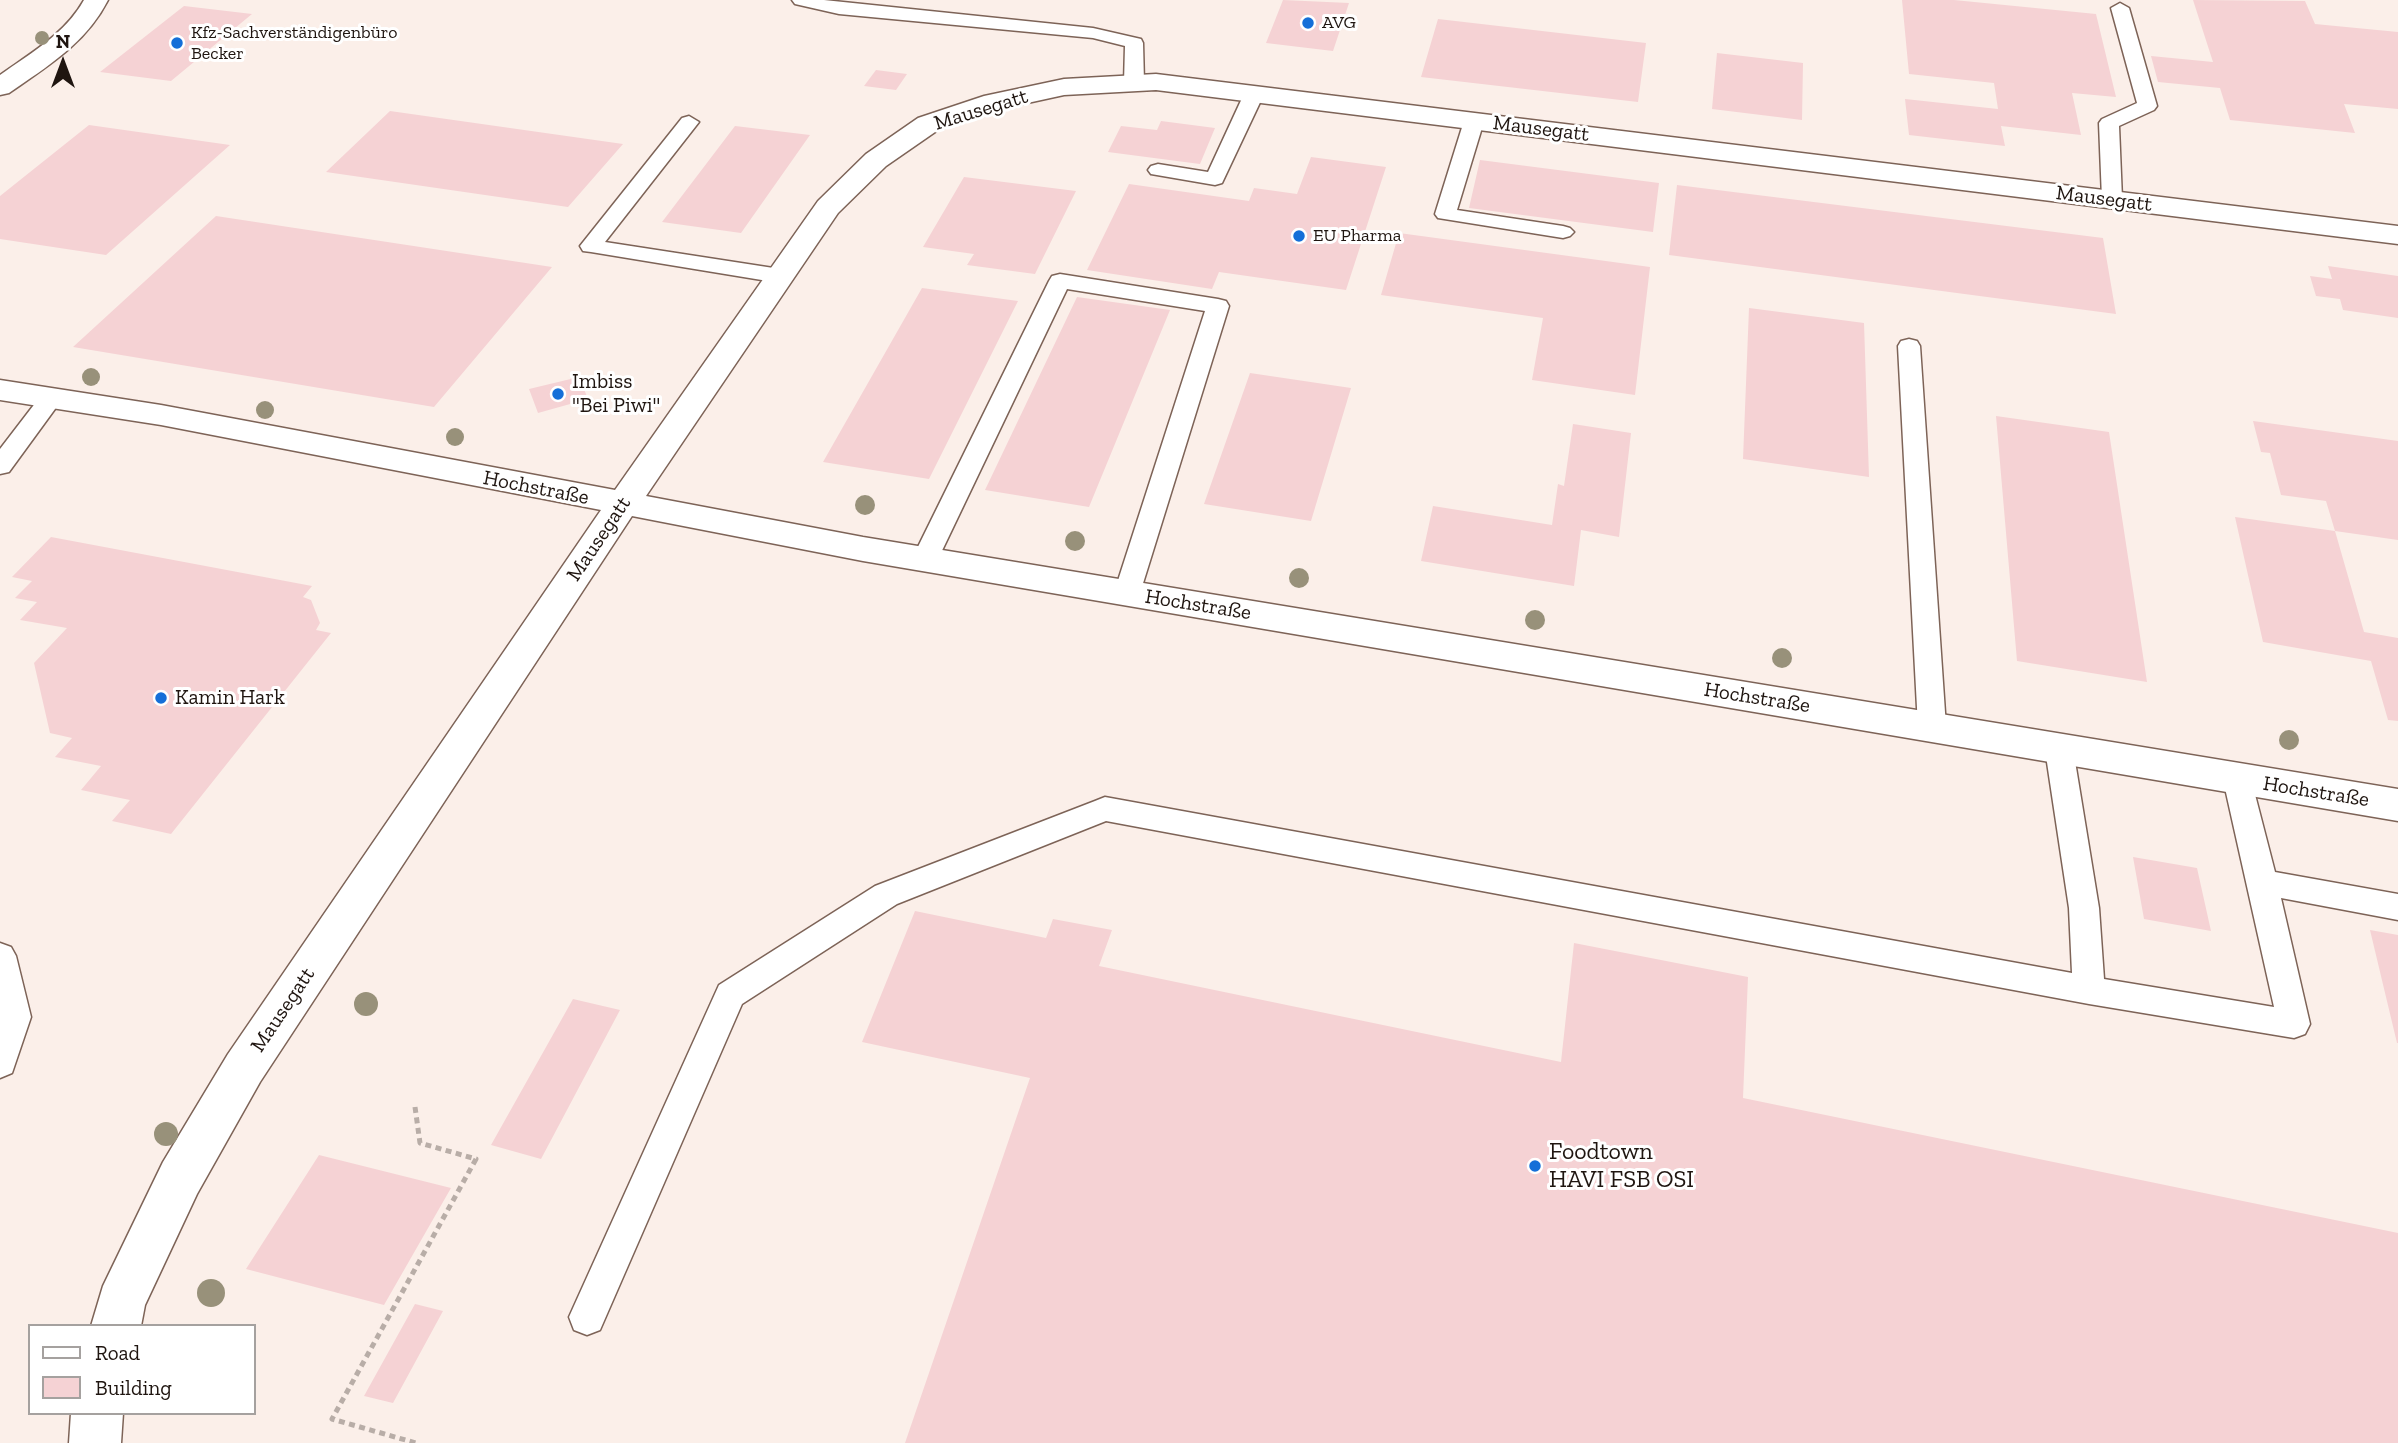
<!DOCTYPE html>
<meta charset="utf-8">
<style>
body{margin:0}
#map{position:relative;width:2398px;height:1443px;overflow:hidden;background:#fbefe9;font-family:"Zilla Slab",serif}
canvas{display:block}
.legend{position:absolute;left:28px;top:1324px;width:228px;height:91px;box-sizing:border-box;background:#fff;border:2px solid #a5a19f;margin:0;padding:9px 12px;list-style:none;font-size:21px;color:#1f1510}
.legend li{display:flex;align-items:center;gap:14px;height:35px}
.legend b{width:35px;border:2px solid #a5a19f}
.north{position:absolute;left:28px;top:28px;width:70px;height:70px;-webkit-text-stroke:5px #fff;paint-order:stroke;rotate:0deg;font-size:19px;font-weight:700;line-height:28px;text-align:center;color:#1f1510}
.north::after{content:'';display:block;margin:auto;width:24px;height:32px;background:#1f1510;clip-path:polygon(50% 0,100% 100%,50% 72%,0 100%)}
</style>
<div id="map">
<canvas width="2398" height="1443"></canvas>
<ul class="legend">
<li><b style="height:9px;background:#fff"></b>Road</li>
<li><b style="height:19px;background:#f5d2d4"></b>Building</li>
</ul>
<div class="north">N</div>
</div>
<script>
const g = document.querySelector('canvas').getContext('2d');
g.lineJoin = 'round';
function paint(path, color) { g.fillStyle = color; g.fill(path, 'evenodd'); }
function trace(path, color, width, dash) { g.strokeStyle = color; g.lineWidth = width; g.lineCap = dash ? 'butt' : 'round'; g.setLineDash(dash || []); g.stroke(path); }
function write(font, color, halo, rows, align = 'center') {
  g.font = font + ' "Zilla Slab",serif'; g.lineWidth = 6; g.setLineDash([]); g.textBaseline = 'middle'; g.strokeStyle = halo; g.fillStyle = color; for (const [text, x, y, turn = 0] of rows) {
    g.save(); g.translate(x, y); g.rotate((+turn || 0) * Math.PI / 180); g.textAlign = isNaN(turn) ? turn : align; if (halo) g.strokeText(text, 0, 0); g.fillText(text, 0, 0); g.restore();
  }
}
paint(new Path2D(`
 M1283,0L1349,3L1333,51L1266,43Z
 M1902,0H1954L2096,14L2116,97L2072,93L2081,135L2001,126L2005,146L1909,135L1905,99L1998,109L1994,83L1909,74Z
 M2193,0L2305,1L2315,24L2398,32V109L2344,104L2355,133L2230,120L2220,88L2158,82L2151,56L2213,62Z
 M184,6L252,14L171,81L100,72Z
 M1438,19L1646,43L1638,102L1421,77Z
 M1717,53L1803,63L1802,120L1712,109Z
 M876,70L907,74L896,90L864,86Z
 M390,111L623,144L568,207L326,172Z
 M1161,121L1215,128L1200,164L1108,152L1121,126L1157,130Z
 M89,125L230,145L106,255L0,239V196Z
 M735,126L810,135L741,233L662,222Z
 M1311,157L1386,167L1346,290L1219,272L1212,289L1087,270L1129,184L1249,201L1254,188L1297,194Z
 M1480,160L1659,183L1653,232L1469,208Z
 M964,177L1076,191L1035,274L967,265L974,254L923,247Z
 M1677,185L2103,238L2116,314L1669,255Z
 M216,216L552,267L434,407L73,347Z
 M1399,233L1650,267L1635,395L1532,380L1543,318L1381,295Z
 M2328,266L2398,276V318L2343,310L2340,299L2316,296L2310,276L2332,279Z
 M922,288L1018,301L929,479L823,462Z
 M1077,297L1170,310L1089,507L985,490Z
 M1749,308L1864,323L1869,477L1743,459Z
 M1250,373L1351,388L1311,521L1204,504Z
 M579,377L588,399L538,413L529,389Z
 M1996,416L2109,432L2147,682L2017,661Z
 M2253,421L2398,441V540L2335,531L2326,501L2281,495L2270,453L2261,452Z
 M1573,424L1631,433L1619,537L1581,530L1574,586L1421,561L1433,506L1552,525L1558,484L1564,486Z
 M2235,517L2335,531L2364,632L2398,638V721L2388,720L2371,661L2263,642Z
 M51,537L312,586L303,597L311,600L320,623L316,630L331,633L171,834L112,821L130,800L81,790L101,766L55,757L72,738L50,733L34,663L67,628L20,620L37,602L15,598L32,581L12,577Z
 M2133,857L2197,868L2211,931L2144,919Z
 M915,911L1046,938L1053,919L1112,930L1099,966L1561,1062L1574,943L1748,977L1743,1098L2398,1233V1443H905L1030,1078L862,1042Z
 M2370,930L2398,935V1043H2397Z
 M573,999L620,1010L541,1159L491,1145Z
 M319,1155L451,1188L384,1305L246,1269Z
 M415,1304L443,1311L393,1403L364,1396Z`), '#f5d2d4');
const service = new Path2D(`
 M792,0H824L1093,28L1141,39L1143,43L1144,83L1134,89L1124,83L1125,46L1093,38L839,14L795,4Z
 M2120,3L2129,8L2157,106L2154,110L2119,126L2122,199L2119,203H2105L2102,199L2099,123L2102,119L2137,103L2111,8Z
 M1254,88L1264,94L1222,183L1215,185L1151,174L1148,170L1151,166L1158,164L1208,172L1244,94Z
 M1474,115L1484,121L1457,210L1563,226L1570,228L1574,232L1570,236L1563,238L1438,218L1435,214L1464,121Z
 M689,116L699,122L605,242L780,269L788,271L791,276L788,281L780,283L591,252L583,251L580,246L682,118Z
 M1060,274L1218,299L1226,301L1229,306L1140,593L1136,600L1127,602L1118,600L1114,593L1205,311L1067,289L938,559L934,565L925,568L916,565L912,559L1049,281L1052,276Z
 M1909,339L1917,341L1920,346L1946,727L1942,735L1932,738L1922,735L1918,727L1898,346L1901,341Z
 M51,391L59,393L63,398L9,472L0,474V449L43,393Z
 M2059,738L2069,741L2073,749L2099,908L2104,979L2274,1007L2223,779L2227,771L2237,768L2247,771L2251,779L2275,872L2398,894V920L2281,898L2310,1024L2305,1034L2294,1038L2089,1004L1106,821L897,904L742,1004L600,1330L587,1335L574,1330L569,1317L719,985L875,886L1095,801L1105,797L2072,973L2069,908L2045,749L2049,741Z
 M0,943L11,947L16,956L31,1017L12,1073L0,1078Z`);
const minor = new Path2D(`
 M84,0H108C86,43 48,66 9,93L0,95V75C31,53 65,34 84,0Z
 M1156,74L2398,226V244L1156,90L1064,95L1000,109L938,130L886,166L838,213L646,496L863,537L2398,789V821L863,561L632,516L260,1082L197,1194L145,1305L141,1326H91L103,1286L163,1162L228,1054L601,510L161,425L0,400V380L161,405L615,490L818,201L866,154L918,118L984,96L1064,79Z
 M71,1413H123L121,1443H69Z`);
trace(service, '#7d6357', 3);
trace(minor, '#7d6357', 3);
trace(new Path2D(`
 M415,1107L420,1143L476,1159L332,1419L416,1443`), '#b8ada7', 5, [6, 4.5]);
paint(service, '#fff');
paint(minor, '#fff');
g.fillStyle = '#98917a';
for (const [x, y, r] of [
 [42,38,7],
 [91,377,9],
 [265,410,9],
 [455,437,9],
 [865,505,10],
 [1075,541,10],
 [1299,578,10],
 [1535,620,10],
 [1782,658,10],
 [2289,740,10],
 [366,1004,12],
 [166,1134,12],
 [211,1293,14]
]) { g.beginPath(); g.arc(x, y, r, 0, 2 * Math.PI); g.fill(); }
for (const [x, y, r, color] of [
 [1308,23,7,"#156fd8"],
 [177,43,7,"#156fd8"],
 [1299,236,7,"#156fd8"],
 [558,394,7,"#156fd8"],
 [161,698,7,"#156fd8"],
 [1535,1166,7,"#156fd8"]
]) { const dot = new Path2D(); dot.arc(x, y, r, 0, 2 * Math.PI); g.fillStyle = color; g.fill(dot); trace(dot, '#fff', 2.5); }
write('18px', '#1f1510', '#fff', [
 ["AVG",1322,23],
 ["Kfz-Sachverständigenbüro",191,33],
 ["Becker",191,54],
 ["EU Pharma",1313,236]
], 'left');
write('21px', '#1f1510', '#fff', [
 ["Mausegatt",981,110,-17],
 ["Mausegatt",1541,129,7],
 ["Mausegatt",2104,199,7],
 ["Hochstraße",536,488,11],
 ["Mausegatt",599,539,-56],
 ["Hochstraße",1198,605,9],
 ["Hochstraße",1757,698,9],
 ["Hochstraße",2316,792,9],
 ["Mausegatt",283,1010,-56]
]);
write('21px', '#1f1510', '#fff', [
 ["Imbiss",572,382],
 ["\"Bei Piwi\"",572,406],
 ["Kamin Hark",175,698]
], 'left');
write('24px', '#1f1510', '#fff', [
 ["Foodtown",1549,1152],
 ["HAVI FSB OSI",1549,1180]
], 'left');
</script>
